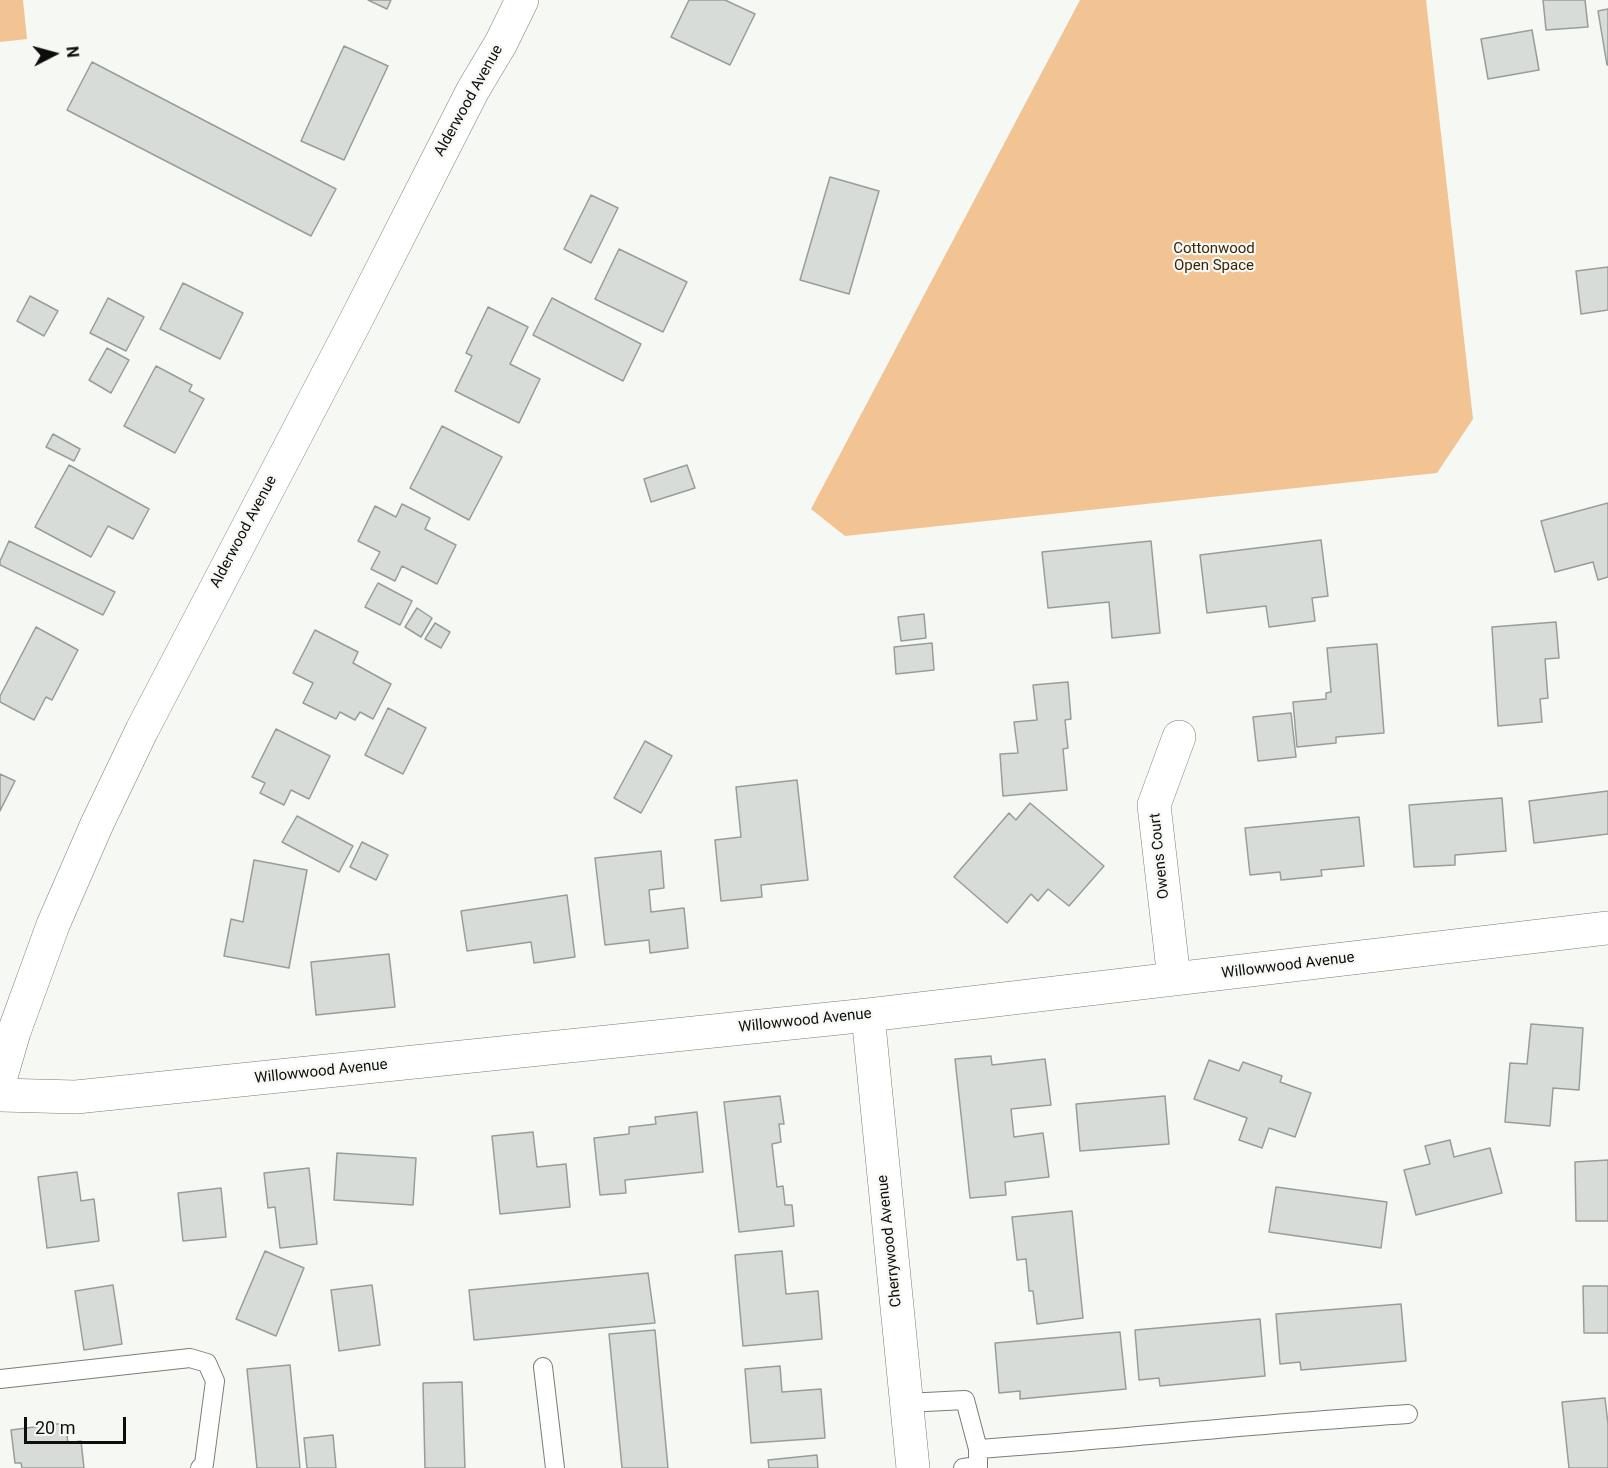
<!DOCTYPE html>
<style>
body{margin:0}
#map{position:relative;width:1608px;height:1468px;overflow:hidden;background:#f6f8f3;font-family:Roboto,sans-serif}
canvas{display:block}
.north{position:absolute;left:24px;top:24px;width:60px;height:60px;-webkit-text-stroke:4px #f6f8f3;paint-order:stroke;rotate:84deg;font-size:16px;font-weight:700;line-height:24px;text-align:center;color:#0d0e0c}
.north::after{content:'';display:block;margin:auto;width:21px;height:27px;background:#0d0e0c;clip-path:polygon(50% 0,100% 100%,50% 72%,0 100%)}
.scale{position:absolute;left:24px;top:1417px;width:102px;height:27px;box-sizing:border-box;border:3px solid #0d0e0c;border-top:0;padding-left:8px;font-size:18px;line-height:21px;white-space:nowrap;color:#0d0e0c;-webkit-text-stroke:4px #f6f8f3;paint-order:stroke}
</style>
<div id="map">
<canvas width="1608" height="1468"></canvas>
<div class="north">N</div>
<div class="scale">20 m</div>
</div>
<script>
const g = document.querySelector('canvas').getContext('2d');
g.lineJoin = 'round';
function paint(path, color) { g.fillStyle = color; g.fill(path, 'evenodd'); }
function trace(path, color, width, dash) { g.strokeStyle = color; g.lineWidth = width; g.lineCap = dash ? 'butt' : 'round'; g.setLineDash(dash || []); g.stroke(path); }
function write(font, color, halo, rows, align = 'center') {
  g.font = font + ' Roboto,sans-serif'; g.lineWidth = 4.5; g.setLineDash([]); g.textBaseline = 'middle'; g.strokeStyle = halo; g.fillStyle = color; for (const [text, x, y, turn = 0] of rows) {
    g.save(); g.translate(x, y); g.rotate((+turn || 0) * Math.PI / 180); g.textAlign = isNaN(turn) ? turn : align; if (halo) g.strokeText(text, 0, 0); g.fillText(text, 0, 0); g.restore();
  }
}
paint(new Path2D(`
 M0,0H23L27,39L0,42Z
 M1080,0H1426L1473,419L1437,473L845,536L811,509Z`), '#f2c494');
const building = new Path2D(`
 M368,0H391L387,9Z
 M689,0H725L755,14L730,65L671,37Z
 M1543,0H1585L1588,27L1546,30Z
 M1608,9V65H1607L1598,11Z
 M1532,30L1539,70L1488,79L1481,39Z
 M344,46L388,66L344,160L301,141Z
 M92,62L336,189L311,236L67,110Z
 M830,177L879,191L849,294L800,280Z
 M591,195L618,208L591,263L564,249Z
 M619,249L687,282L663,332L595,299Z
 M1608,267V310L1581,314L1576,271Z
 M183,283L243,313L220,359L160,329Z
 M30,296L58,311L44,336L17,321Z
 M108,298L144,317L126,351L90,333Z
 M552,298L641,344L623,381L533,335Z
 M488,307L528,327L510,364L540,379L519,423L455,391L472,356L466,353Z
 M107,348L129,360L111,393L89,380Z
 M156,366L192,385L189,391L204,399L175,453L124,426Z
 M442,426L502,457L469,520L410,488Z
 M53,434L80,449L74,461L46,447Z
 M69,465L149,509L133,539L108,526L91,557L35,527Z
 M687,465L695,488L651,502L644,479Z
 M1608,503V577L1598,580L1593,562L1555,572L1541,521Z
 M402,504L430,518L425,529L456,545L437,584L402,566L395,581L371,569L380,552L358,541L375,506L396,517Z
 M1321,540L1328,596L1312,598L1315,621L1269,627L1266,606L1207,613L1200,555Z
 M9,541L115,592L103,615L0,565V561Z
 M1151,541L1160,633L1112,638L1109,602L1048,608L1042,552Z
 M378,583L412,601L400,625L365,607Z
 M417,608L432,618L421,637L405,627Z
 M924,614L926,638L901,641L898,617Z
 M1556,622L1559,658L1545,659L1548,698L1540,699L1542,722L1498,726L1492,627Z
 M435,623L450,632L441,648L425,639Z
 M36,627L78,650L52,700L46,697L34,720L0,702V696Z
 M315,630L358,652L353,663L391,684L373,719L360,712L355,720L340,712L336,719L303,703L313,683L293,673Z
 M932,643L934,670L896,674L894,647Z
 M1377,644L1384,733L1336,737V743L1297,747L1293,702L1326,699V693L1331,692L1327,648Z
 M1068,682L1071,719L1065,720L1068,748L1063,749L1067,790L1003,796L1000,754L1018,753L1014,722L1037,720L1033,685Z
 M388,708L426,728L403,774L365,755Z
 M1291,713L1296,757L1258,761L1253,717Z
 M276,729L330,756L309,799L291,790L284,805L260,793L265,783L252,777Z
 M645,741L672,756L641,813L614,798Z
 M0,774L15,781L0,811Z
 M797,780L808,880L761,885L762,897L721,901L715,840L741,837L736,787Z
 M1608,791V834L1534,843L1529,801Z
 M1502,798L1506,851L1455,855V865L1414,867L1409,805Z
 M1030,803L1104,866L1069,906L1048,889L1038,901L1031,894L1007,923L954,877L1009,813L1016,820Z
 M297,816L353,846L339,872L282,842Z
 M1359,817L1364,866L1321,870L1322,876L1281,880L1280,872L1250,875L1245,828Z
 M362,842L388,855L376,880L350,867Z
 M661,851L664,888L649,890L651,912L684,908L688,948L650,953L649,940L605,945L595,858Z
 M254,860L307,870L289,968L224,956L231,919L243,922Z
 M567,895L575,957L534,963L531,942L467,951L461,911Z
 M389,954L395,1007L316,1015L311,962Z
 M1531,1024L1583,1028L1579,1090L1553,1088L1550,1126L1505,1122L1510,1063L1527,1064Z
 M991,1056L992,1065L1045,1059L1051,1105L1011,1109L1014,1137L1043,1133L1049,1177L1005,1182L1006,1195L970,1198L955,1059Z
 M1209,1060L1239,1071L1243,1062L1282,1076L1280,1082L1311,1093L1295,1137L1269,1128L1262,1148L1239,1140L1247,1118L1194,1099Z
 M780,1096L784,1124H779L781,1142L772,1144L777,1187L783,1186L785,1205H792L794,1226L739,1232L724,1102Z
 M1165,1096L1169,1144L1080,1151L1076,1104Z
 M697,1112L703,1172L625,1180L626,1193L600,1195L594,1138L629,1134V1127L656,1124L655,1117Z
 M533,1132L537,1167L566,1164L570,1207L500,1214L492,1136Z
 M1450,1140L1454,1157L1490,1148L1502,1193L1416,1215L1404,1170L1430,1164L1425,1146Z
 M337,1153L416,1158L413,1205L334,1200Z
 M1608,1160V1221H1576L1575,1162Z
 M309,1168L317,1244L280,1248L275,1207L268,1208L264,1173Z
 M77,1172L81,1201L94,1199L99,1241L47,1248L38,1177Z
 M1276,1187L1387,1202L1381,1248L1269,1232Z
 M221,1188L226,1237L183,1241L178,1193Z
 M1072,1211L1083,1318L1037,1324L1033,1291H1029L1026,1259L1017,1260L1012,1217Z
 M265,1251L304,1268L276,1336L236,1319Z
 M782,1251L786,1294L818,1291L822,1339L743,1346L735,1255Z
 M648,1273L655,1323L474,1340L469,1290Z
 M113,1285L122,1344L84,1350L75,1291Z
 M372,1285L380,1345L339,1351L331,1290Z
 M1583,1286H1608V1333H1584Z
 M1401,1304L1406,1361L1301,1370L1300,1362L1280,1364L1276,1314Z
 M1260,1319L1265,1376L1160,1386L1159,1378L1139,1380L1135,1330Z
 M655,1330L668,1468H622L609,1334Z
 M1120,1332L1126,1389L1020,1399V1391L999,1393L995,1343Z
 M290,1365L300,1468H257L247,1369Z
 M780,1366L782,1392L821,1389L825,1438L751,1443L745,1369Z
 M462,1382L465,1468H425L423,1383Z
 M1605,1398L1608,1424V1468H1569L1562,1402Z
 M65,1423L68,1443L81,1441L84,1468H22L21,1463H15L11,1430Z
 M333,1435L336,1468H307L304,1438Z
 M817,1455L818,1468H769L768,1460Z`);
paint(building, '#d8dcd8');
trace(building, '#999d99', 1.5);
const service = new Path2D(`
 M543,1367L555,1468
 M0,1379L190,1358L207,1363L215,1381L204,1464L200,1468
 M906,1403L965,1400L978,1449V1466L963,1468
 M978,1449C1121,1439 1264,1423 1408,1414`);
const minor = new Path2D(`
 M1174,979L1154,805L1179,737
 M868,1015L913,1468
 M0,1080L14,1032L53,925L97,824L142,730L354,324L473,90L501,43L522,0
 M0,1095L76,1097L868,1015L1608,928`);
trace(service, '#7b7c78', 20);
trace(minor, '#7b7c78', 34);
trace(service, '#fff', 18);
trace(minor, '#fff', 33);
write('15px', '#0d0e0c', '#f6f8f3', [
 ["Alderwood Avenue",469,101,-61],
 ["Alderwood Avenue",244,532,-62],
 ["Owens Court",1160,856,-96],
 ["Willowwood Avenue",1288,966,-7],
 ["Willowwood Avenue",805,1021,-6],
 ["Willowwood Avenue",321,1072,-6],
 ["Cherrywood Avenue",890,1241,-96]
]);
write('15px', '#3f2505', '#f6f8f3', [
 ["Cottonwood",1214,249],
 ["Open Space",1214,266]
]);
</script>
